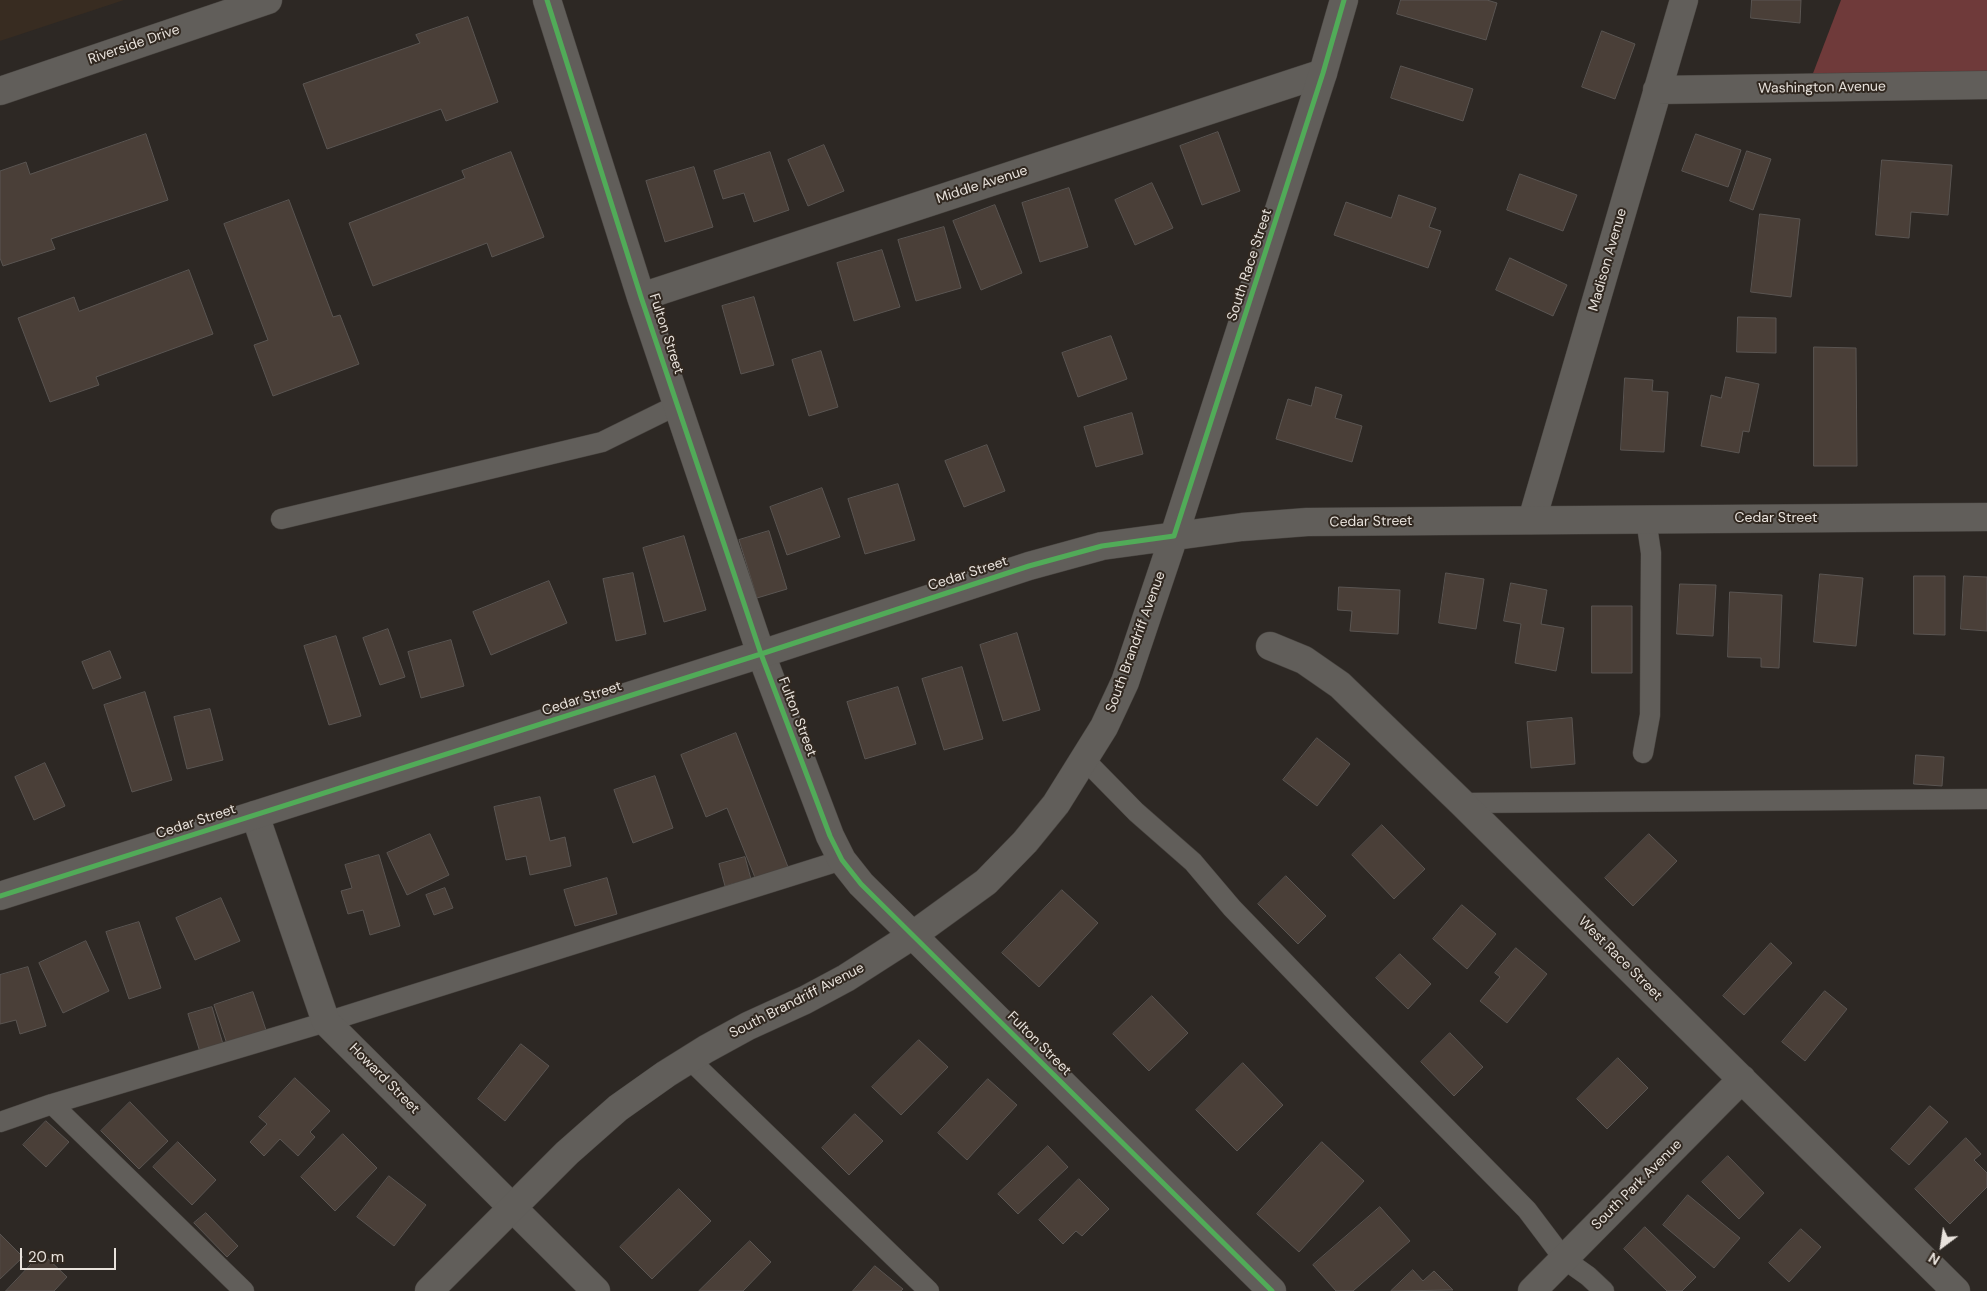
<!DOCTYPE html>
<style>
body{margin:0}
#map{position:relative;width:1987px;height:1291px;overflow:hidden;background:#2d2824;font-family:"DM Sans",sans-serif}
canvas{display:block}
.north{position:absolute;left:1917px;top:1221px;width:50px;height:50px;-webkit-text-stroke:4px #312820;paint-order:stroke;rotate:211deg;font-size:14px;font-weight:700;line-height:20px;text-align:center;color:#e8e2dc}
.north::after{content:'';display:block;margin:auto;width:18px;height:22px;background:#e8e2dc;clip-path:polygon(50% 0,100% 100%,50% 72%,0 100%)}
.scale{position:absolute;left:20px;top:1248px;width:96px;height:22px;box-sizing:border-box;border:2px solid #e8e2dc;border-top:0;padding-left:6px;font-size:15px;line-height:18px;white-space:nowrap;color:#e8e2dc;-webkit-text-stroke:4px #312820;paint-order:stroke}
</style>
<div id="map">
<canvas width="1987" height="1291"></canvas>
<div class="north">N</div>
<div class="scale">20 m</div>
</div>
<script>
const g = document.querySelector('canvas').getContext('2d');
g.lineJoin = 'round';
function paint(path, color) { g.fillStyle = color; g.fill(path, 'evenodd'); }
function trace(path, color, width, dash) { g.strokeStyle = color; g.lineWidth = width; g.lineCap = dash ? 'butt' : 'round'; g.setLineDash(dash || []); g.stroke(path); }
function write(font, color, halo, rows, align = 'center') {
  g.font = font + ' "DM Sans",sans-serif'; g.lineWidth = 4; g.setLineDash([]); g.textBaseline = 'middle'; g.strokeStyle = halo; g.fillStyle = color; for (const [text, x, y, turn = 0] of rows) {
    g.save(); g.translate(x, y); g.rotate((+turn || 0) * Math.PI / 180); g.textAlign = isNaN(turn) ? turn : align; if (halo) g.strokeText(text, 0, 0); g.fillText(text, 0, 0); g.restore();
  }
}
paint(new Path2D(`
 M0,0H124L0,41Z`), '#382c21');
paint(new Path2D(`
 M1841,0H1987V78L1812,76Z`), '#6f3a3a');
const building = new Path2D(`
 M1401,0H1487L1497,3L1486,40L1397,14Z
 M1752,0H1801L1800,23L1751,18Z
 M468,17L498,102L446,121L441,109L327,149L303,84L420,43L416,35Z
 M1602,31L1635,44L1615,99L1582,87Z
 M1401,66L1473,89L1463,121L1391,98Z
 M1218,132L1240,191L1202,205L1180,146Z
 M146,134L168,200L51,239L55,249L3,266L0,258V171L26,162L30,174Z
 M1696,134L1741,150L1728,187L1682,171Z
 M824,145L844,191L808,206L788,160Z
 M1747,151L1771,159L1753,210L1730,201Z
 M511,152L544,237L492,257L487,243L373,286L349,223L465,178L462,171Z
 M770,152L789,210L754,222L744,193L723,199L714,171Z
 M1882,160L1952,165L1948,215L1911,212L1909,238L1876,235Z
 M694,167L713,227L665,242L646,181Z
 M1520,174L1577,195L1563,231L1507,210Z
 M1152,183L1173,228L1135,245L1115,200Z
 M1069,188L1088,247L1040,262L1022,203Z
 M1399,195L1436,208L1429,227L1441,231L1428,268L1334,235L1346,202L1391,218Z
 M289,200L333,317L340,315L359,364L273,396L254,345L268,340L224,224Z
 M995,205L1022,273L981,290L953,221Z
 M1760,214L1800,219L1791,297L1751,292Z
 M944,227L961,288L916,301L898,240Z
 M882,250L900,307L854,321L837,263Z
 M1510,258L1567,285L1553,316L1496,290Z
 M189,270L213,334L96,377L99,385L50,402L18,318L74,297L79,311Z
 M754,297L774,365L741,374L722,306Z
 M1738,317L1776,318V353L1737,352Z
 M1111,336L1127,379L1078,397L1062,353Z
 M1814,347L1856,348L1857,466H1814Z
 M821,351L838,407L809,416L792,360Z
 M1726,377L1759,384L1749,432L1743,431L1739,453L1701,446L1711,395L1721,398Z
 M1625,378L1653,380L1652,391L1668,392L1664,452L1621,450Z
 M1316,387L1342,395L1335,418L1362,426L1352,462L1276,439L1288,399L1311,406Z
 M1132,413L1143,454L1096,467L1084,427Z
 M987,445L1005,491L964,507L945,461Z
 M898,484L915,540L865,554L848,499Z
 M822,488L840,537L787,555L770,507Z
 M769,531L787,589L757,598L739,540Z
 M684,536L706,610L664,622L643,548Z
 M633,573L646,634L616,641L603,579Z
 M1446,573L1484,579L1476,629L1439,623Z
 M1820,574L1863,578L1856,646L1814,642Z
 M1914,576H1945V635L1914,634Z
 M1964,576L1987,577V631L1961,629Z
 M549,581L567,623L491,655L473,612Z
 M1511,583L1547,590L1541,624L1564,628L1556,671L1515,663L1521,624L1504,621Z
 M1680,584L1716,585L1713,636L1677,634Z
 M1339,587L1400,590L1398,634L1350,631L1352,611L1338,610Z
 M1730,592L1782,595L1779,668L1761,667V658L1728,657Z
 M1592,606H1632V673H1592Z
 M388,629L405,677L380,685L363,638Z
 M1017,633L1040,710L1003,721L980,645Z
 M336,636L361,716L329,725L304,646Z
 M451,640L464,686L421,698L408,652Z
 M110,651L121,678L93,689L82,662Z
 M962,667L983,739L944,750L922,679Z
 M898,687L916,744L865,759L847,702Z
 M145,692L172,780L132,792L104,705Z
 M210,709L223,760L187,769L174,717Z
 M1572,718L1575,764L1531,768L1527,722Z
 M736,733L788,867L756,880L727,808L706,817L681,755Z
 M1317,738L1350,764L1317,806L1283,780Z
 M1916,755L1944,757L1942,786L1914,784Z
 M45,763L65,806L34,820L15,777Z
 M655,776L673,828L633,843L614,790Z
 M540,797L550,841L565,837L571,866L530,875L526,856L506,860L494,807Z
 M1382,825L1425,869L1394,899L1352,855Z
 M430,834L449,875L407,895L387,853Z
 M1649,834L1677,861L1633,906L1605,878Z
 M379,855L400,926L370,935L363,910L348,914L341,891L352,888L345,865Z
 M745,857L751,879L725,886L719,864Z
 M1286,876L1326,916L1298,944L1258,904Z
 M607,878L617,914L575,926L564,890Z
 M445,888L453,908L434,915L426,895Z
 M1062,890L1098,923L1039,987L1002,953Z
 M221,898L240,941L195,960L176,918Z
 M1462,905L1496,934L1467,969L1433,939Z
 M139,922L161,988L129,999L106,932Z
 M86,941L109,991L63,1013L39,963Z
 M1771,943L1792,963L1744,1015L1723,996Z
 M1516,948L1547,974L1507,1023L1480,1001L1500,977L1495,973Z
 M1400,954L1431,984L1408,1009L1376,978Z
 M28,967L46,1026L20,1034L16,1020L0,1024V975Z
 M1825,991L1847,1009L1805,1061L1782,1042Z
 M253,992L266,1030L227,1044L214,1005Z
 M1152,996L1188,1033L1149,1071L1113,1034Z
 M212,1007L223,1044L200,1052L188,1014Z
 M1450,1033L1483,1067L1454,1096L1421,1062Z
 M919,1040L948,1067L901,1115L872,1087Z
 M521,1044L549,1066L505,1121L478,1099Z
 M1618,1058L1648,1088L1607,1129L1577,1099Z
 M1243,1063L1283,1105L1237,1151L1196,1110Z
 M295,1078L330,1111L310,1132L315,1137L298,1156L280,1139L264,1156L250,1142L267,1124L259,1117Z
 M988,1079L1017,1105L967,1160L938,1133Z
 M130,1102L168,1141L139,1169L101,1131Z
 M1930,1106L1948,1122L1909,1165L1891,1149Z
 M855,1114L883,1141L849,1175L822,1148Z
 M46,1121L69,1142L46,1167L23,1145Z
 M343,1134L377,1168L335,1211L301,1177Z
 M1966,1138L1981,1154L1974,1160L1987,1173V1187L1950,1224L1915,1189Z
 M178,1142L216,1180L192,1205L153,1167Z
 M1322,1142L1364,1181L1299,1252L1257,1214Z
 M1048,1146L1068,1167L1018,1214L998,1194Z
 M1728,1156L1764,1193L1739,1219L1702,1182Z
 M389,1176L426,1205L394,1246L357,1217Z
 M1079,1179L1109,1209L1082,1236L1076,1231L1063,1244L1039,1220Z
 M679,1189L711,1221L652,1279L620,1247Z
 M1688,1195L1740,1238L1714,1268L1663,1225Z
 M1380,1207L1410,1241L1353,1291H1336L1313,1265Z
 M206,1213L238,1246L227,1257L194,1223Z
 M1645,1227L1696,1277L1682,1291H1667L1624,1249Z
 M1801,1229L1821,1247L1789,1282L1769,1263Z
 M0,1234L23,1257L0,1279Z
 M750,1241L771,1262L743,1291H699Z
 M42,1253L67,1277L54,1291H6Z
 M875,1266L903,1289L901,1291H853Z
 M1413,1270L1423,1281L1434,1271L1453,1290L1391,1291Z`);
paint(building, '#4a3f38');
trace(building, '#5a5552', 1);
const service = new Path2D(`
 M281,519L602,442L677,405
 M1643,753L1650,715L1651,553L1646,519
 M1084,759L1136,812L1193,862L1232,908L1343,1023L1527,1210L1564,1259L1588,1276L1604,1291
 M1462,803L1987,799
 M689,1059L929,1291
 M52,1104L244,1291
 M0,1122L52,1104L326,1022L842,860`);
const minor = new Path2D(`
 M547,0L641,297L761,654L830,836L842,860L861,884L1272,1291
 M1657,90L1987,85
 M0,91L268,0
 M641,297L1323,73
 M1532,520L1684,0
 M1270,646L1304,660L1340,685L1462,803L1956,1291
 M255,815L326,1022L596,1291
 M1532,1291L1742,1079`);
const secondary = new Path2D(`
 M0,896L761,654L1029,566L1102,546L1242,527L1307,522L1987,517
 M429,1291L567,1153L618,1108L666,1074L706,1049L748,1026L805,1000L846,978L913,935L986,882L1025,842L1056,804L1104,727L1125,682L1174,536L1323,73L1344,0`);
trace(service, '#47433f', 21);
trace(minor, '#47433f', 29);
trace(secondary, '#47433f', 29);
trace(service, '#615e5a', 20);
trace(minor, '#615e5a', 28);
trace(secondary, '#615e5a', 28);
trace(new Path2D(`
 M547,0L641,297L761,654L830,836L842,860L861,884L1272,1291
 M0,896L761,654L1029,566L1102,546L1174,536L1323,73L1344,0`), '#51ab58', 5);
write('14px', '#e8e2dc', '#312820', [
 ["Riverside Drive",134,45,-19],
 ["Washington Avenue",1822,88,-1],
 ["Middle Avenue",982,185,-18],
 ["Madison Avenue",1608,260,-74],
 ["South Race Street",1250,265,-72],
 ["Fulton Street",666,334,72],
 ["Cedar Street",1776,518],
 ["Cedar Street",1371,522,-1],
 ["Cedar Street",968,574,-18],
 ["South Brandriff Avenue",1136,642,-70],
 ["Cedar Street",582,699,-18],
 ["Fulton Street",797,717,69],
 ["Cedar Street",196,822,-18],
 ["West Race Street",1620,959,45],
 ["South Brandriff Avenue",797,1001,-27],
 ["Fulton Street",1039,1044,45],
 ["Howard Street",384,1079,45],
 ["South Park Avenue",1637,1185,-45]
]);
</script>
